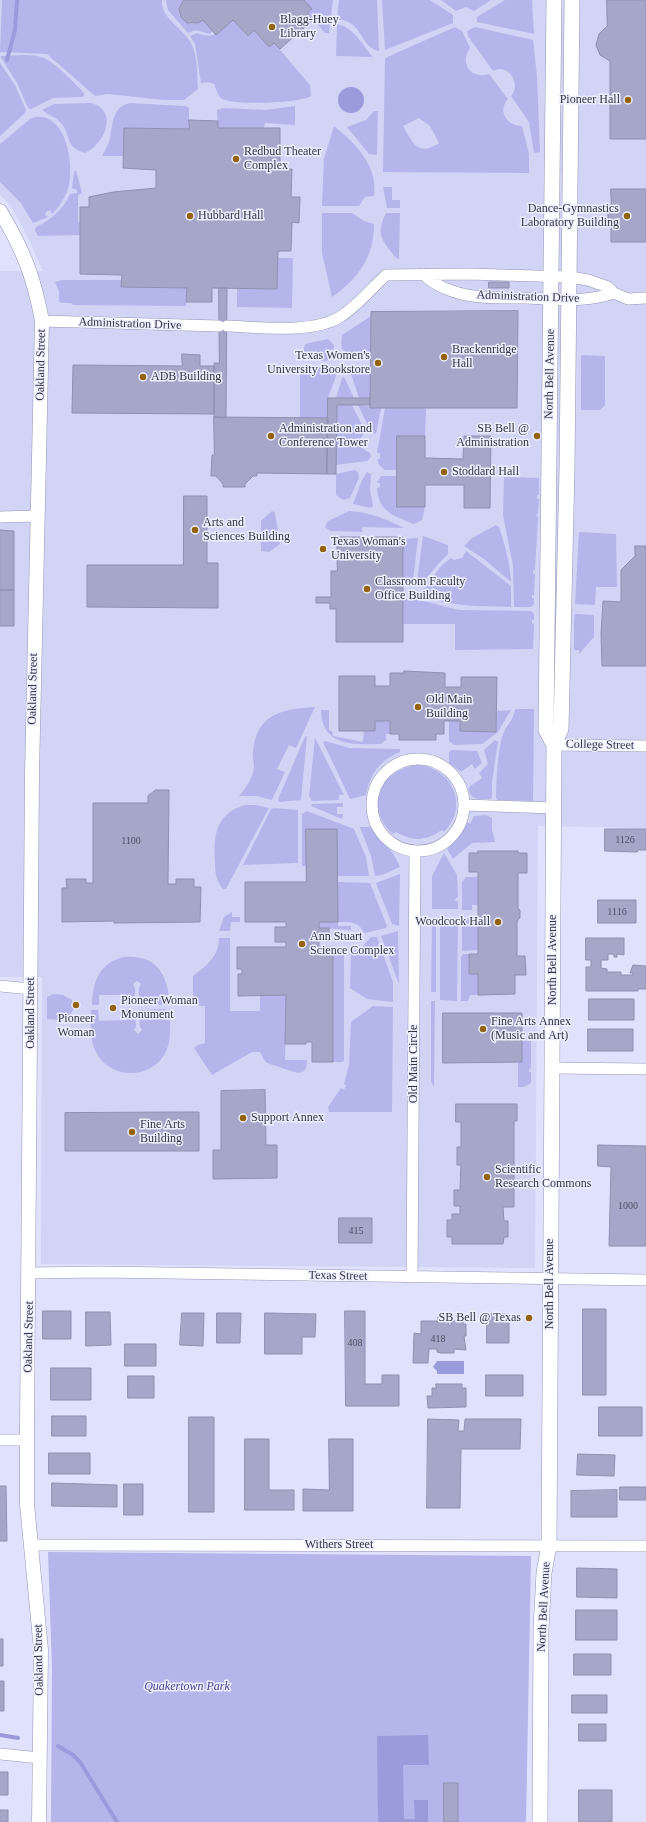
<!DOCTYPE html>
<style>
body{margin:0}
canvas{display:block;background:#dfe1fd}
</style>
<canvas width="646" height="1822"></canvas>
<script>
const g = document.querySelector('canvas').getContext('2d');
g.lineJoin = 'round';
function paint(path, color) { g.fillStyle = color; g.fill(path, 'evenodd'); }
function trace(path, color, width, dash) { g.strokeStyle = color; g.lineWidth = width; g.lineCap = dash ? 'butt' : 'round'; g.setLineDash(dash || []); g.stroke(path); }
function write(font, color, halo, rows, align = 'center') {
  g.font = font + ' Georgia,serif'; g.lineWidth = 3; g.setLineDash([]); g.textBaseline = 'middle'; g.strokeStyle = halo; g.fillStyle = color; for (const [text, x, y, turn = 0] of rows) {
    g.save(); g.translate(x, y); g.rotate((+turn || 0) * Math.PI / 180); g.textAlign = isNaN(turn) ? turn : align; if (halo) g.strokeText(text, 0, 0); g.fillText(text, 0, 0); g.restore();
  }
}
paint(new Path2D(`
 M0,0H646V828L538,826L535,1268L41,1264L42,977H0V271H43L25,232L12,208L0,195Z`), '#d2d4f5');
paint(new Path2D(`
 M2,0H162C160,18 184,29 191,43C198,55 197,75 198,89L184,100H164L108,94L95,96L47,54L0,52Z
 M166,0H184L179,9C181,22 192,29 203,20L213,31L209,34L196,30L188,33L168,10Z
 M304,0H333L329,33H325L307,13L312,9Z
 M339,0H377L379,51C360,48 364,21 337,19Z
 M382,0H430L453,15V23L385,50Z
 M441,0H491L474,11L466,7L456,11Z
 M505,0H532L534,34L477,22V17Z
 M233,20L247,36L254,30L269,47L274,43L310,85L311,96C302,103 230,106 221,98C217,95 216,88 214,84L208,82L201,83L195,44L190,36L197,33C215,41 219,30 233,20Z
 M337,24C355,28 362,45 373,57L336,56Z
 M455,27L462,31L470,48C459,63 471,80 489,74L508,99C497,111 507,126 522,126L529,154V173L383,172L385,58ZM419,118L430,126L439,143C418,157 413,143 403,126Z
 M475,27L533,40L537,76L540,152L534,153L529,122L511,96C522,84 508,62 493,71L468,36L467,31Z
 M0,56C13,56 31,53 44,58C54,62 76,84 84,93V96L82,97L53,98L31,109L28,108L17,83Z
 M0,63L15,85L26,110L25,113L0,136Z
 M91,103C119,111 105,144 85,153C64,147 72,136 61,123C56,117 48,115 42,110L54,104Z
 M130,103L185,106L189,108V129L124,128L123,156H102C105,150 109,144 110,138C113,123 112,107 130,103Z
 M295,106V125L265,123L264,128H218L217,110L224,108L266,110Z
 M374,111H378L377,155L369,154L347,127L366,120Z
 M35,117C66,113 74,162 69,185C66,197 60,206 52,214L50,210L46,212L45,215L48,217L33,223L21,203L0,182V144L30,119Z
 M334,126C356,144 378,165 374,196L365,197L359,206H322L324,159Z
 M76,170L82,193L78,195V222H80V235L38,236L35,230L36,227C52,219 63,210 70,194L77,193V190L72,188L74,172Z
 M383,187H392V200H400V208H387Z
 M322,213H352L364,221L374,224C374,257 359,278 332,297L322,253Z
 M386,213H400L399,259L396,258C383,241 375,235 386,213Z
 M278,258H293L292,308L237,307V288L277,289Z
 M62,280H121V287L187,288L186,306L73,305L71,303H62L59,301V291L55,282Z
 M371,316V354C353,354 338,360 342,335Z
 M328,339L334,345L333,356L326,361L308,359L303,353L305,344Z
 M581,355L605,356V405L600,410H581Z
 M300,367H328L335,372L336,376L328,398V418H300Z
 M371,367L370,398H359L350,371L353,368Z
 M344,377L354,398H336L342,378Z
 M337,405H352L365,431L359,442L362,448L370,453L371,457L367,461L336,465Z
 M358,405L381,408L376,434L371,432Z
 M385,408H426L425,436H397V470H385L379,465L377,459H380V453H377Z
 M355,470L358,472L359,478L350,498L343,500L336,495V474Z
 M367,472L371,474L370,489L373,506L371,508L353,504L362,480Z
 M381,476H397V507H425L422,520L414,524C393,515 379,513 377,488L380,487V483H377Z
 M504,477L539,478V495H537V499H539L538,514H536L538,518L535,570H533V574H535L534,595H532V598H534V604L531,607H514L513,566L503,515Z
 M272,511L275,513L280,544L269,552L261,551V521Z
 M349,511C369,512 387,519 404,528L362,527V532L330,531L325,527L328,521Z
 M496,525L499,527C505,545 510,563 511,582L484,559L464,546L472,538Z
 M579,532L616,534L617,587H596L595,605L575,604Z
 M423,536L448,545V554L441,561L422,583H418L417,581Z
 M418,538L413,581L411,585L403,586V539Z
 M466,551L511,586V607C480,606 448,607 420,594L442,565L451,558L454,560L462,558Z
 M403,599C427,599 440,607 461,610L531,611L534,614V620H532V623L534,624L533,649L455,650V624H403Z
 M575,614L594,615V637L579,654V650H574V619Z
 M315,707L296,748L289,745L277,769L285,772L272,800L257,796H239C245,789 254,777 254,767C254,761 252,756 253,751C257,713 283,709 315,707Z
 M515,709H534L533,801L498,800L496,798C496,784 498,744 504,732C508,723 514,719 515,709Z
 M321,710H329V730L332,731L333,736L363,742L364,731L375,721H390V734H386V740L381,744C354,745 321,746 321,710Z
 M511,710L498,732L482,744L454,745L449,741V721H460L461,731L496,732L497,711Z
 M307,736L301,800L279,802L278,799L305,737Z
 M315,738L344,795H339V800L312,801L309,796Z
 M495,740L498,742L492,782V797L491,799C481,799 468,801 469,787L482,778L479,773L488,764L484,750Z
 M325,741L350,748L400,749V752C379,761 370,774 366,795L350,799L323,742Z
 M451,750L477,751L482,763L475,769L472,764L461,772L449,763V753Z
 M418,765C452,768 470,806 444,832L442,830C425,841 414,842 396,832L393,834C364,807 380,769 418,765Z
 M343,803V807H337V814H343L342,819L311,806L312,804Z
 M246,805H256L269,808L226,889H223C216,880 215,873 215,861C213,834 217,812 246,805Z
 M274,808L298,810V863L243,865L271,809Z
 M307,811L354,829L366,857L369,876H337V829H306V866H302V814Z
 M486,815L492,818V830L495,842L472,843L453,859L447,849L459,836L467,822L470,824L474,816Z
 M360,827H370C380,841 394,850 400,867L382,875L375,876L371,856Z
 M444,853L457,875L458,897L456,898L455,901H458V909H432V876Z
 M400,874L399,926L392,924L376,883Z
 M466,877H478V905H472V910H462V882Z
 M337,882L370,883L387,926L386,928L364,933C359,921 349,922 338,922V926H351V930L319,928V922H338Z
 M232,912V917H240V922H231L230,931H219L224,917Z
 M462,918H471V924H478V950L462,951Z
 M432,919H436V992H431Z
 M440,919H458L457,1001L440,1000Z
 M398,931L399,984L381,936Z
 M371,937H377L393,982V1002L367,999L350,988L351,952L362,947Z
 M219,938H230V1011H260V995H286L285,1060H307C307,1079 295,1072 282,1068C278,1066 271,1065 267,1063C264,1061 262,1055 260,1052H252L212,1075L194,1048L198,1045L205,1043V1006H197L193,1002V976C207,965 219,956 219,938Z
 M333,947L344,948V1061L342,1062H333Z
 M463,954H469V974H478V995H470L468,1001H461V957Z
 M124,957C157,954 168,975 170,1005H139V988L141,984L137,981L133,984L135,988V1005H126V995H99V1005H92C93,981 99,963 124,957Z
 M53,994L63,995L72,1000L74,1008L69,1017L61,1020L47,1019V997Z
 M431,1001H435L434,1087L431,1081Z
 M373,1006L393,1007L392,1112H329L328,1107L341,1088L344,1090L346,1085L344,1084L349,1065L351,1022Z
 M166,1009V1020H170C170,1032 171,1044 164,1055C149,1080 109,1079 96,1052C89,1039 91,1024 91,1010H98L99,1021L126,1020V1010H135L136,1027L134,1030L138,1034L142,1030L140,1027L139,1010Z
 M522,1041H531V1068L529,1069V1072H531V1083L524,1087H518V1062H522Z
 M48,1552L531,1556L526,1822H51L52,1668Z`), '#b4b5eb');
paint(new Path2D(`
 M338 100a13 13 0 1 1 26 0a13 13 0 1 1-26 0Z
 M437,1361H464V1374H437V1371L433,1367Z
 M428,1735L429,1765H403L404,1819H415L414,1800H428V1822H378L377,1736Z`), '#9a9bdb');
trace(new Path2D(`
 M7,60L15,30L17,0
 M0,1735L18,1738
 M58,1746L73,1755L80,1762L117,1822`), '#9a9bdb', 4);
const building = new Path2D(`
 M184,0H304L312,9L307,13L313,20L280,49L274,43L269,47L254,30L248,36L233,20L216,35L203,20L198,23H187L181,17L179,9Z
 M607,0H646V139H610V61L600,55L596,45L599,34L607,26Z
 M189,120L218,121V128H280V169H292L291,197H300L299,223L292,222L291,251H278L277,289L212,288V302H186L187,288L121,287L122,275L80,274V207H89V197L113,192L156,188V170L123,168L124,128L189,129Z
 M611,189H646V242H611V226H608V205H611Z
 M489,282H509V288H489Z
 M219,288H227L226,418L214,417V363H219Z
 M518,311L517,408H370L371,312Z
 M182,354L200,355V366H214V414L72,413L73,365L182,366Z
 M328,398H370V405H337L336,474H327Z
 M214,417L328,418L327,474L257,473V476H253L245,484V487H223V484L216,476H211L212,455H214Z
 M397,436H425V458L463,459L464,436H491L490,508H464V485H425V507H397Z
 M184,496H207V563H218V608L87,607V565H183Z
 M0,530L14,531V590H0Z
 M337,537H403V642H336V609H330V603H316V597H331V571H337Z
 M635,546H646V666H602L601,634L603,601L621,602V570L635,556Z
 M0,590H14V626H0Z
 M404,671L445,673V687H461V677H497L496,732L460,731V721H444V734H436V740H399V734H390V721H375V731H339V676H375V686H390V673H404Z
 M156,790H169L168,884H176V879H194V887H201L200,922L114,923V921L62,922V888H67L66,879H86V883H93V803H148V796Z
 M306,829H337L338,922H319V928H329V941H319V947H333V1062H312V1042H306V1044H285L286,995L238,996V974H242V969H237V947H286V942H275V927H286V922H245V882H306Z
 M605,829H646V850H638L637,852L605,851Z
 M478,851H518V853H527V873H518V908L520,910V918L517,921V956H525L526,975H515V994L478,995V974H469V954H478V872H469V853H478Z
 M598,900H636V923H598Z
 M586,938H624V955L617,954V957H614V954H608V960H601V968L607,969V972H621V975H633V973H630L633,965L646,966V989H638V991H586V967H591V960H586Z
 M589,999H634V1020H589Z
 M443,1013H522V1062L443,1063Z
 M588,1029H633V1051H588Z
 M265,1090L266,1145H277V1178L213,1179V1150H221V1091Z
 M456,1104H517V1121H514V1207H503L504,1221H508V1237H504L503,1244H452V1237H447V1220H452V1214H460V1206H454V1190H460L461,1165H457V1147H461V1122H456Z
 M185,1112H199V1151H65V1113Z
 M598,1145L646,1146V1246H609L611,1167L598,1166Z
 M339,1218H372V1243H339Z
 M583,1309H606V1395H583Z
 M43,1311H71V1339H43Z
 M345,1311H365V1384H382V1375H399V1406H346Z
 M86,1312H110L111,1345L86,1346Z
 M182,1313H204L203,1346L180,1345Z
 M217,1313H241L240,1343H217Z
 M265,1313L316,1314L315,1337H302V1354H265Z
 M487,1314H509V1343H487Z
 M438,1317H448L449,1326H451V1321H463V1324H466V1336H464L466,1350L454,1349V1353H441L437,1352V1349H429L428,1363H413L414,1333L421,1334V1321H438Z
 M125,1344H156V1366H125Z
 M51,1368H91V1400H51Z
 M486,1375H523V1396H486Z
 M128,1376H154V1398H128Z
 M436,1384H462V1388H466V1407L428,1408L427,1396H432V1388H436Z
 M599,1407H642V1436H599Z
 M52,1416H86V1436H52Z
 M189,1417H214V1512H189Z
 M428,1419L459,1420L458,1431H464L465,1419H521L520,1449H461L460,1508H427Z
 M245,1439H269V1490H294V1510H245Z
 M329,1439H353V1511H303V1489L329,1490Z
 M49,1453H90V1474H49Z
 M578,1454L615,1455L614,1476L577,1475Z
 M52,1483L117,1485V1507L52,1506Z
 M124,1484H143V1515H124Z
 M0,1486H6L7,1541H0Z
 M620,1487H646V1500H620Z
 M617,1490V1517H571V1491Z
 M577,1568L617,1569V1598L577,1597Z
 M576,1610H617V1640H576Z
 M0,1639H3V1666H0Z
 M574,1654H611V1675H574Z
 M0,1681H4V1711H0Z
 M572,1695H607V1713H572Z
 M579,1724H606V1741H579Z
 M0,1772H8V1795H0Z
 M444,1783H458V1822H444Z
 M579,1790H612V1822H579Z
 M0,1810H8V1822H0Z`);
paint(building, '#a5a6c8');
trace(building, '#8f90b1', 1);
const minor = new Path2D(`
 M423,274C431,282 440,287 452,291C474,299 501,298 525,298C555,299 584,303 614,293
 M42,321L219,326
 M227,326C258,327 313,334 340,317C356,307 372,288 386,275L468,274L570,277L588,280L608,287L614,293L628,299L646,298
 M0,517L37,516
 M554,745L646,746
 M372 805a46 46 0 1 1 92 0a46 46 0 1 1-92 0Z
 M464,805L554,808
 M0,986L31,989
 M552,1068L646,1069
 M30,1273L100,1272L646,1280
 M412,1277L415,851
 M0,1440H27
 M33,1545L646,1546
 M0,1754L40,1758`);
const tertiary = new Path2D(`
 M0,211C23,249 34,277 42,321L32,774L27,1427V1504L41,1650L39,1822`);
const secondary = new Path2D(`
 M554,0L546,730L554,745
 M540,1822L541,1629L544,1573L549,1545L554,745L561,729L567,468L572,0`);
trace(minor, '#9495b6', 12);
trace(tertiary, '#9495b6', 15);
trace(secondary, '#9495b6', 16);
trace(minor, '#fff', 11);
trace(tertiary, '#fff', 14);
trace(secondary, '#fff', 15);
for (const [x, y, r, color] of [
 [272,27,4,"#936312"],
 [628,100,4,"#936312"],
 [236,159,4,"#936312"],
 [190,216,4,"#936312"],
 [627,216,4,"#936312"],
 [444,357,4,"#936312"],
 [378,363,4,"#936312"],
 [143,377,4,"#936312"],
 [271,436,4,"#936312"],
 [537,436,4,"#936312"],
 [444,472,4,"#936312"],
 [195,530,4,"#936312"],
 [323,549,4,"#936312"],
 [367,589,4,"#936312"],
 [418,707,4,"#936312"],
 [498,922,4,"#936312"],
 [302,944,4,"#936312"],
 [76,1005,4,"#936312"],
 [113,1008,4,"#936312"],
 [483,1029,4,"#936312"],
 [243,1118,4,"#936312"],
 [132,1132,4,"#936312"],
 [487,1177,4,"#936312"],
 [529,1318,4,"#936312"]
]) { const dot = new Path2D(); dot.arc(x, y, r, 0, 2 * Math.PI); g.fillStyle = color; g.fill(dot); trace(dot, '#eeeffe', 1.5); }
write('10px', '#505064', null, [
 ["1126",625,840],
 ["1100",131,841],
 ["1116",617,912],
 ["1000",628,1206],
 ["415",356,1231],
 ["418",438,1339],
 ["408",355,1343]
]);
write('12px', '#333442', '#eeeffe', [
 ["Blagg-Huey",280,20],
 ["Library",280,34],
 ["Pioneer Hall",620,100,"right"],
 ["Redbud Theater",244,152],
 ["Complex",244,166],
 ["Dance-Gymnastics",619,209,"right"],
 ["Laboratory Building",619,223,"right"],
 ["Hubbard Hall",198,216],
 ["Brackenridge",452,350],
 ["Hall",452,364],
 ["Texas Women's",370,356,"right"],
 ["University Bookstore",370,370,"right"],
 ["ADB Building",151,377],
 ["Administration and",279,429],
 ["Conference Tower",279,443],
 ["SB Bell @",529,429,"right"],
 ["Administration",529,443,"right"],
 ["Stoddard Hall",452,472],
 ["Arts and",203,523],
 ["Sciences Building",203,537],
 ["Texas Woman's",331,542],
 ["University",331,556],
 ["Classroom Faculty",375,582],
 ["Office Building",375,596],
 ["Old Main",426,700],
 ["Building",426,714],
 ["Woodcock Hall",490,922,"right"],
 ["Ann Stuart",310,937],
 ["Science Complex",310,951],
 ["Pioneer Woman",121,1001],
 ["Monument",121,1015],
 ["Pioneer",76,1019,"center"],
 ["Woman",76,1033,"center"],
 ["Fine Arts Annex",491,1022],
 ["(Music and Art)",491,1036],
 ["Support Annex",251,1118],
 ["Fine Arts",140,1125],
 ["Building",140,1139],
 ["Scientific",495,1170],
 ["Research Commons",495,1184],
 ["SB Bell @ Texas",521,1318,"right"]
], 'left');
write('12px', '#333442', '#eeeffe', [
 ["Administration Drive",528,297,2],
 ["Administration Drive",130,324,2],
 ["Oakland Street",41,365,-89],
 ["North Bell Avenue",550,374,-89],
 ["Oakland Street",33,689,-89],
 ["College Street",600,745,1],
 ["North Bell Avenue",553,960,-90],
 ["Oakland Street",31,1013,-90],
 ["Old Main Circle",414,1064,-90],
 ["Texas Street",338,1276,1],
 ["North Bell Avenue",550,1284,-90],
 ["Oakland Street",29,1337,-89],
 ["Withers Street",339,1545],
 ["North Bell Avenue",544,1607,-87],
 ["Oakland Street",39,1660,-91]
]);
write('italic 12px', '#49428f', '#eeeffe', [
 ["Quakertown Park",187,1687]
]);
</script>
